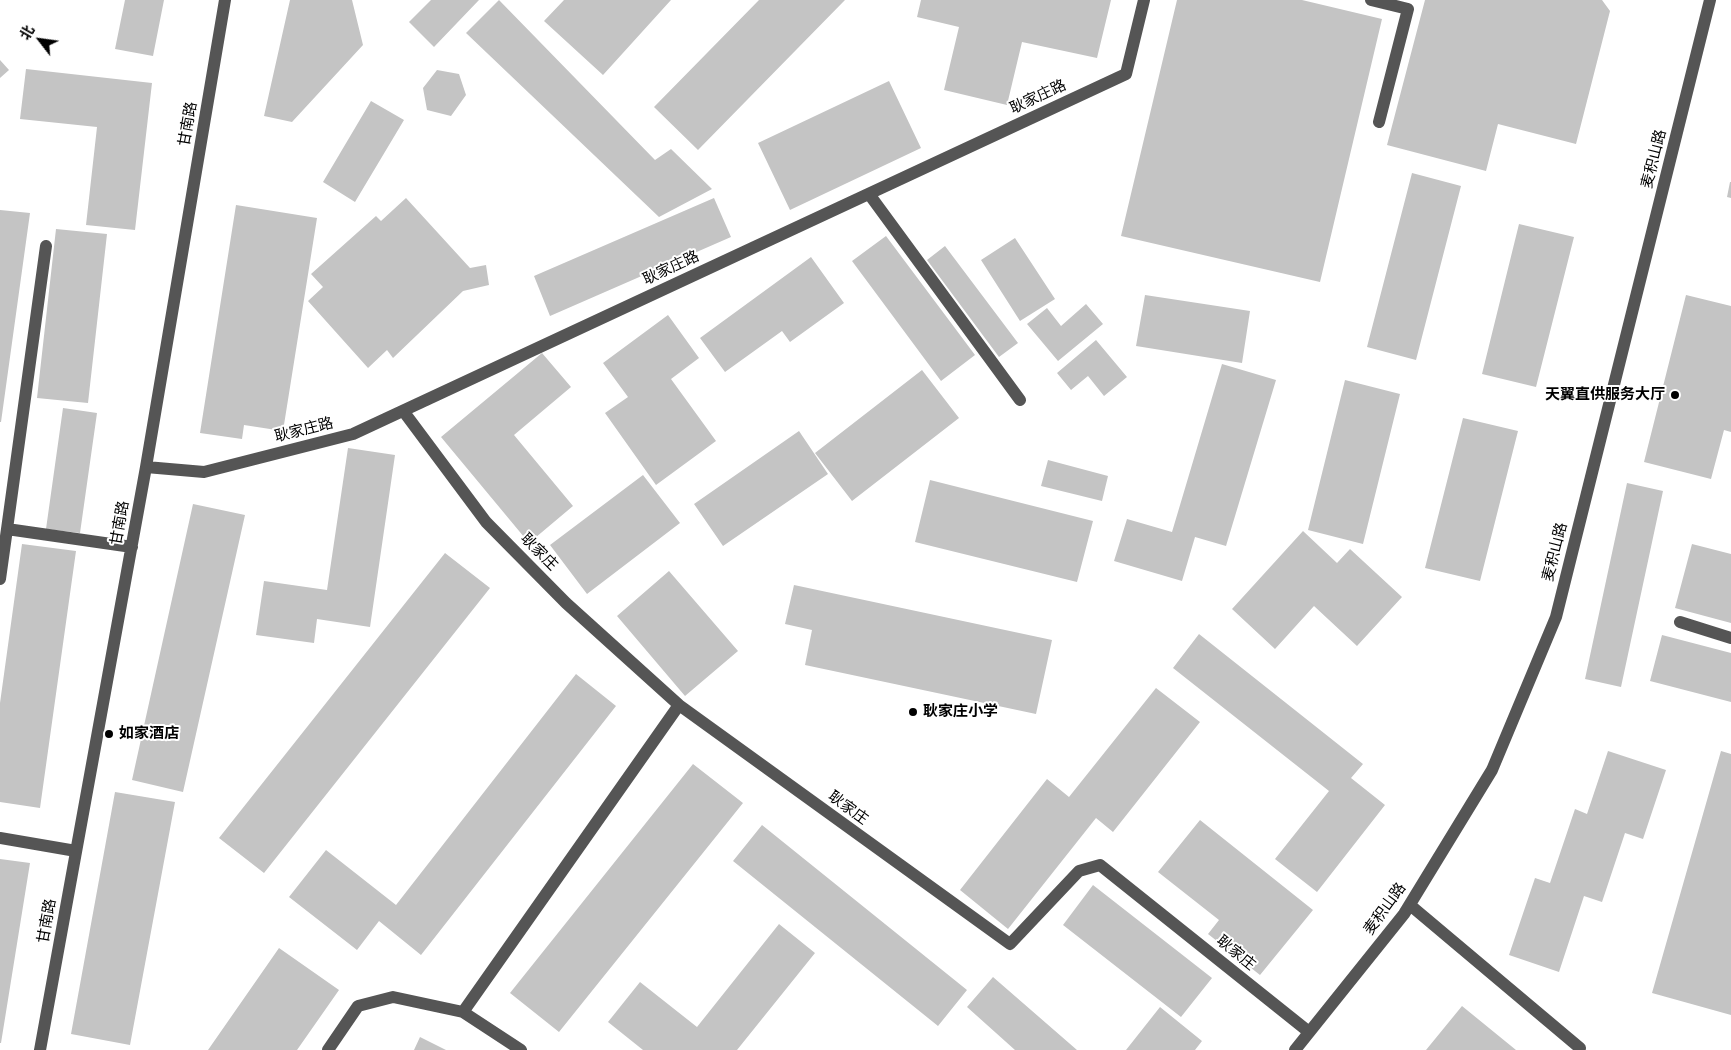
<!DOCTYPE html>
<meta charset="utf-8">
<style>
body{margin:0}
#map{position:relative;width:1731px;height:1050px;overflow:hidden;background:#fff;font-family:"Work Sans","Noto Sans SC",sans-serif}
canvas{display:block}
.north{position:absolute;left:15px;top:15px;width:50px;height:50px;-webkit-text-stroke:4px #fff;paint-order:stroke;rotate:300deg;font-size:14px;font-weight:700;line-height:20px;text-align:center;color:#000}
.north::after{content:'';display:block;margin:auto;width:18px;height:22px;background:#000;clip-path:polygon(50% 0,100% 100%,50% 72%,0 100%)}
</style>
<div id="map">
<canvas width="1731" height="1050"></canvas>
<div class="north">北</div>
</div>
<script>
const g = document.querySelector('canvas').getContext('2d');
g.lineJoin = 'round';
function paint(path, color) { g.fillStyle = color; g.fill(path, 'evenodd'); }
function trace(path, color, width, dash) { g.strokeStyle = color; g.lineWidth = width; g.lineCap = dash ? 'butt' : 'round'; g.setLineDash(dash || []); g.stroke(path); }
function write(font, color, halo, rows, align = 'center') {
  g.font = font + ' "Work Sans","Noto Sans SC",sans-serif'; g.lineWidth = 4; g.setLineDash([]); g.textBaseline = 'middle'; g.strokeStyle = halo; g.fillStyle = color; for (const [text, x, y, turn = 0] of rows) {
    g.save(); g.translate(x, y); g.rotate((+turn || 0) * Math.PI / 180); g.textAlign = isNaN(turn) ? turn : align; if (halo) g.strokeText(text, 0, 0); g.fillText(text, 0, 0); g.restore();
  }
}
paint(new Path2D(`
 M125,0H164L153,56L115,49Z
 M290,0H352L363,45L292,122L264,116Z
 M431,0H479L434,47L409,22Z
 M499,0L655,160L671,149L712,189L659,217L466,33Z
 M564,0H671L603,75L544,21Z
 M759,0H845L698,150L654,107Z
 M921,0H1111L1097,58L1022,42L1007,105L944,90L959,27L917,17Z
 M1177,0H1302L1382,19L1320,282L1121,236Z
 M1425,0H1602L1610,11L1576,144L1498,124L1486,171L1387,145Z
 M0,60L9,70L0,78Z
 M26,69L152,83L135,230L86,225L97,127L20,119Z
 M437,70L459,74L466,95L451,116L427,110L423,88Z
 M889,81L921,148L790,210L758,143Z
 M371,101L404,120L355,202L323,182Z
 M1412,173L1461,186L1416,360L1367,347Z
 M1730,182H1731V198L1727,197Z
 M406,198L470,268L486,265L489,285L463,291L393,358L387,350L368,368L308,301L323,287L311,274L376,216L381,221Z
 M714,198L731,237L550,316L534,276Z
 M236,205L317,218L283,431L244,425L242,439L200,433Z
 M0,210L30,213L1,422H0Z
 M1519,224L1574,237L1536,387L1482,374Z
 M56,229L107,234L88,403L37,398Z
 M886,236L975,355L941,381L852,261Z
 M1015,238L1055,299L1020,321L981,260Z
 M945,246L1018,343L999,357L927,260Z
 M811,257L844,303L790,342L782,331L725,372L700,338Z
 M1145,295L1250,311L1242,363L1136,346Z
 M1686,295L1731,306V432L1724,430L1711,479L1644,462Z
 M1086,304L1103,324L1058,361L1027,324L1047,308L1061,326Z
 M668,315L699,358L671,379L716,441L656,485L605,413L628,397L603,363Z
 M1096,340L1127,377L1104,396L1088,376L1071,390L1057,373Z
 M542,353L571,387L514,435L573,506L529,543L441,437Z
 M1222,364L1276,380L1226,546L1195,537L1182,581L1114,561L1127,519L1172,532Z
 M922,370L959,418L852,501L815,453Z
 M1345,380L1400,394L1363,544L1308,530Z
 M63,408L97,413L80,533L46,529Z
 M1463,418L1518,431L1480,581L1425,568Z
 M799,431L828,474L723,546L694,504Z
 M348,448L395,455L370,627L317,619L314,643L256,635L264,581L327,590Z
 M1048,460L1108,476L1102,501L1041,486Z
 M643,475L680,523L587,594L550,545Z
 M930,480L1093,521L1077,582L915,542Z
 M1627,483L1663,491L1621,687L1585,679Z
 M193,504L245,515L183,792L132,780Z
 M1303,531L1337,563L1350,549L1402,597L1357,646L1314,606L1275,649L1232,609Z
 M22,544L76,551L40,808L0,802V703Z
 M1692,544L1731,554V623L1675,608Z
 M445,553L490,588L264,873L219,838Z
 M669,571L738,651L685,696L617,616Z
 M794,585L1052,640L1036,714L805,665L812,630L785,624Z
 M1199,634L1363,764L1351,778L1385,805L1317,892L1275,859L1329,791L1173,668Z
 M1662,635L1731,653V702L1650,681Z
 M576,674L616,706L421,955L379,921L357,950L289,897L326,850L396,905Z
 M1156,688L1200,722L1113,832L1096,818L1008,929L960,890L1047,779L1069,797Z
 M1608,751L1666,770L1643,839L1625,833L1602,902L1584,896L1559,972L1509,955L1535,878L1550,883L1575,809L1587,814Z
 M1721,751L1731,754V1015L1652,993Z
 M693,764L743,803L559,1032L510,993Z
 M115,792L175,802L130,1045L71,1034Z
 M1200,820L1313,910L1260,975L1208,934L1219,920L1158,872Z
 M762,825L967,990L938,1026L733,861Z
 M0,859L30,863L1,1043H0Z
 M1093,885L1212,978L1181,1017L1063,925Z
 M779,924L815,953L737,1050H643L608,1022L640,982L697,1027Z
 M279,948L339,990L297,1050H208Z
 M993,977L1077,1050H1015L967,1007Z
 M1462,1006L1516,1050H1426Z
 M1160,1007L1202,1041L1195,1050H1126Z
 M420,1037L446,1050H414Z`), '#c4c4c4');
trace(new Path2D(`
 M1371,0L1408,9L1379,122
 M869,194L1020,400
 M404,412L486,522L566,603L679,705L1010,944L1079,871L1100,865L1309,1032
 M146,467L204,472L353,434L1126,74L1144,0
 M7,529L46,246
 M0,579L7,529L132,547
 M1680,622L1731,638
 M0,838L76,851
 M1410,905L1580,1048
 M40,1050L146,467L225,0
 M328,1050L358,1006L393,997L463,1012
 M521,1050L463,1012L679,705
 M1295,1050L1404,914L1492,770L1556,617L1710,0`), '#555', 12);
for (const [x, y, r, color] of [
 [1675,395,5,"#000"],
 [913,712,5,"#000"],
 [109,734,5,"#000"]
]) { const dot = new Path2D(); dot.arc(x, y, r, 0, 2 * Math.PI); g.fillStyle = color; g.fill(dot); trace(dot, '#fff', 2); }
write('15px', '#000', '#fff', [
 ["耿家庄路",1038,97,-25],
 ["甘南路",188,124,-80],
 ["麦积山路",1654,159,-76],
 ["耿家庄路",671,268,-25],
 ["耿家庄路",304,430,-14],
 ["甘南路",120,523,-80],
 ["耿家庄",539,552,45],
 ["麦积山路",1555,552,-76],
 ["耿家庄",848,808,36],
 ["麦积山路",1385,909,-54],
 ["甘南路",47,921,-80],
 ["耿家庄",1236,953,39]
]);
write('bold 15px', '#000', '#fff', [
 ["天翼直供服务大厅",1665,395,"right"],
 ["耿家庄小学",923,712],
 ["如家酒店",119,734]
], 'left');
</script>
